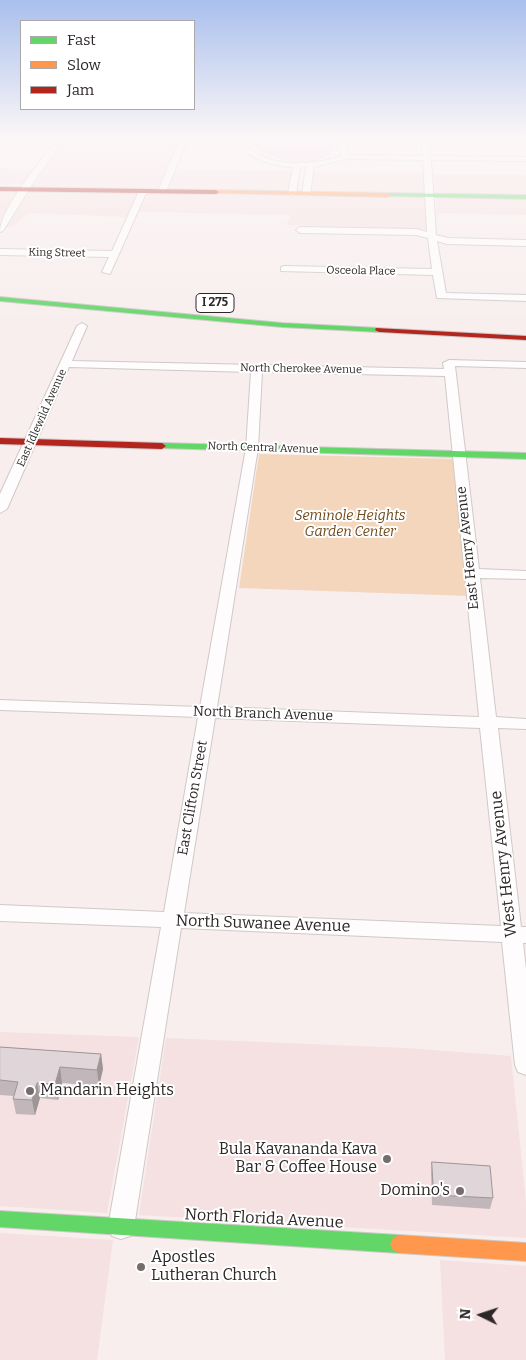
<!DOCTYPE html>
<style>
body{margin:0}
#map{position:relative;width:526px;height:1360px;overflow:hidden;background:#f8eeee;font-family:Bitter,serif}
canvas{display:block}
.legend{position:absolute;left:20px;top:20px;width:175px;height:90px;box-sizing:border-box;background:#fff;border:1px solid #aba9a9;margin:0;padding:6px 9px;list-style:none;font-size:15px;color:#2e2727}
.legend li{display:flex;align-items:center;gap:10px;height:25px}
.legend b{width:25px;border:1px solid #aba9a9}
.north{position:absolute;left:456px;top:1290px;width:50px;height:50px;-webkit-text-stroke:4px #fff;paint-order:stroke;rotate:274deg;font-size:14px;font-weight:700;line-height:20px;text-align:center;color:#2e2727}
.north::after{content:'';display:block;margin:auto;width:18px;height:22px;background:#2e2727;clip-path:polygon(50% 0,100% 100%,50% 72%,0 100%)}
</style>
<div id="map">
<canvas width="526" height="1360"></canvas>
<ul class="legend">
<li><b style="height:6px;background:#63d668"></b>Fast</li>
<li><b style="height:6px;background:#ff974d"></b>Slow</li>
<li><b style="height:6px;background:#b3261e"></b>Jam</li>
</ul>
<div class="north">N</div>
</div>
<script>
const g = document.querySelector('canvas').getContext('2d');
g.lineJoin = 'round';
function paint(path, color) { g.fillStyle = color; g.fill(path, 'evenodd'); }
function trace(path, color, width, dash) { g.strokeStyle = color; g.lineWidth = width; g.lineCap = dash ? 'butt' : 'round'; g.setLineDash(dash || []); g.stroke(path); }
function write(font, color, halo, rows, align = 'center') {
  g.font = font + ' Bitter,serif'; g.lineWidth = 4; g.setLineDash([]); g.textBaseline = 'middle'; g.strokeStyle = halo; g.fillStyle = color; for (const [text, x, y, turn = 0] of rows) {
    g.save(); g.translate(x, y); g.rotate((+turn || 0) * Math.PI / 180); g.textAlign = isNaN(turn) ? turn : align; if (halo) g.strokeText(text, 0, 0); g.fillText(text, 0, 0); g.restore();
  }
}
paint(new Path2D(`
 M65,141L177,144L157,190L31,188Z
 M0,168L36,169L23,184L0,185Z
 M176,169L299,171L296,192L168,190Z
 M309,172L423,173L425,194L306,192Z
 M433,174L526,175V196L435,194Z
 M0,190L20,191L0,221Z
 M30,191L137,193L126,217L29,213L11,228H6Z
 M148,193L425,197L426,229L286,225L291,215L139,212Z
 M436,197L526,199V215L439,213L437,221Z
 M0,1032L139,1037L107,1213L0,1206Z
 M166,1038L406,1048L511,1056L526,1202V1238L139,1215Z
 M0,1233L113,1240L97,1360H0Z
 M440,1260L526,1266V1360H445Z`), '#f5e1e2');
paint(new Path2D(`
 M259,454L454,459L468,596L239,588Z`), '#f3d6bc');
paint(new Path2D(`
 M240,137H329L333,150L330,155C301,172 263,157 240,137Z`), '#ecd0f5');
const street = new Path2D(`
 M59,137H66L35,180L3,231L0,232C0,208 43,158 59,137Z
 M181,137H189L166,191L159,193L158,191Z
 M229,137C241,137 248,148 258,154C284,168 315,164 342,156L335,137H343L349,155L423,156L421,137H429L430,156L526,157V161L431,160L436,235L448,238L526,240V246L447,244L437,241L446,293L526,295V301L437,298L433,275L281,271V267L284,266L432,269L428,238L416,235L300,233L296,230L300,227L417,229L427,232L423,160L346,159L314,167L310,194L306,196L302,194L306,167L300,168L296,194L292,196L288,194L293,167C268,166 245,156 229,137Z
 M140,189L147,191L110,274L102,272L109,257L0,255V249L112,251Z
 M82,323L87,326L72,361L444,369L443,363L449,360L526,362V368L455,366L479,569L526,571V579L480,578L496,717L526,719V729L498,728L521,927H526V943H523L526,969V1075L518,1072L515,1065L502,942L181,928L134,1227L130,1236L121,1239L112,1236L108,1227L161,927L0,921V905L164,912L198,717L0,710V700L200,707L246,448L251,372L69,367L7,509L0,513V494L77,326ZM262,372L445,376L479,717L217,707L258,448ZM215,718L480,728L501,926L184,913Z`);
const fast = new Path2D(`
 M388,193L526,195V199L386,196Z
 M0,297L282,323L379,328L383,330L379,332L282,327L0,301Z
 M162,443L526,453V459L159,448L158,446Z
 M0,1211L399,1235L405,1238L408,1244L405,1250L399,1253L0,1227Z`);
const slow = new Path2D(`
 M216,190L388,193L391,195L388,197L214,193Z
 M399,1235L526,1243V1261L399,1253L393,1250L390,1244L393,1238Z`);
const jam = new Path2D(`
 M0,187L216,190L219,192L216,194L0,191Z
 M376,328L526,336V340L379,332L375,330Z
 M0,438L162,443L166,446L162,449L0,444Z`);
trace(street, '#d0c9c9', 2);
trace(fast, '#d0c9c9', 2);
trace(slow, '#d0c9c9', 2);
trace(jam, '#d0c9c9', 2);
paint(street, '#fefcfc');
paint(fast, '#63d668');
paint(slow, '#ff974d');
paint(jam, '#b3261e');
paint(new Path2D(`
 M0,1047L101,1054L103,1069L99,1086L62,1083L58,1100L40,1098L35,1115L16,1114L13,1099L14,1096L0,1095Z
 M432,1162L493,1198L490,1209L432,1205L431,1173Z`), '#c1b7bb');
paint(new Path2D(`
 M101,1054L103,1069L99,1086L97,1070Z
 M60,1067L62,1083L58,1100L55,1084Z
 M37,1083L40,1098L35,1115L32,1100Z`), '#9d9598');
const building = new Path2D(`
 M0,1047L101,1054L97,1070L60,1067L55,1084L37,1083L32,1100L13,1099L18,1082L0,1080Z
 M432,1162L490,1166L493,1198L434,1195Z`);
paint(building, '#e0d5d9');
trace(building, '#9d9598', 1);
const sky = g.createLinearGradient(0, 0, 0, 328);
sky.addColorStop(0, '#a9bfed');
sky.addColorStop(0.42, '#fcf7f7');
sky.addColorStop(1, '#fcf7f700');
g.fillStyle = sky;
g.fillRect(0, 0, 526, 328);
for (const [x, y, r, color] of [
 [30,1091,5,"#756d6d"],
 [387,1159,5,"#756d6d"],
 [460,1191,5,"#756d6d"],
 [141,1267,5,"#756d6d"]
]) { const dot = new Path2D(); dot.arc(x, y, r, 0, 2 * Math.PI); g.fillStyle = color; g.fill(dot); trace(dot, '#fff', 2); }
write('11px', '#2e2727', '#fff', [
 ["King Street",57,253,1],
 ["Osceola Place",361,271,1],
 ["North Cherokee Avenue",301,369,1],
 ["East Idlewild Avenue",42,418,-66],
 ["North Central Avenue",263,448,2]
]);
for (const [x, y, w] of [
 [215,303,38]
]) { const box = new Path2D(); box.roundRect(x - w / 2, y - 9.5, w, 19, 4); g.fillStyle = '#fff'; g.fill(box); trace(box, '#2e2727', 1); }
write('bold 12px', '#2e2727', null, [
 ["I 275",215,303]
]);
write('italic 14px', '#6f4a1c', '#fff', [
 ["Seminole Heights",350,516],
 ["Garden Center",350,532]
]);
write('14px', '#2e2727', '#fff', [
 ["East Henry Avenue",468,548,-96],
 ["North Branch Avenue",263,714,2],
 ["East Clifton Street",193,798,-80]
]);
write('16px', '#2e2727', '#fff', [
 ["West Henry Avenue",504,864,-96],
 ["North Suwanee Avenue",263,924,2],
 ["North Florida Avenue",264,1219,3]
]);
write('16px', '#2e2727', '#fff', [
 ["Mandarin Heights",40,1091],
 ["Bula Kavananda Kava",377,1150,"right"],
 ["Bar & Coffee House",377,1168,"right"],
 ["Domino's",450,1191,"right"],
 ["Apostles",151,1258],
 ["Lutheran Church",151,1276]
], 'left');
</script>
